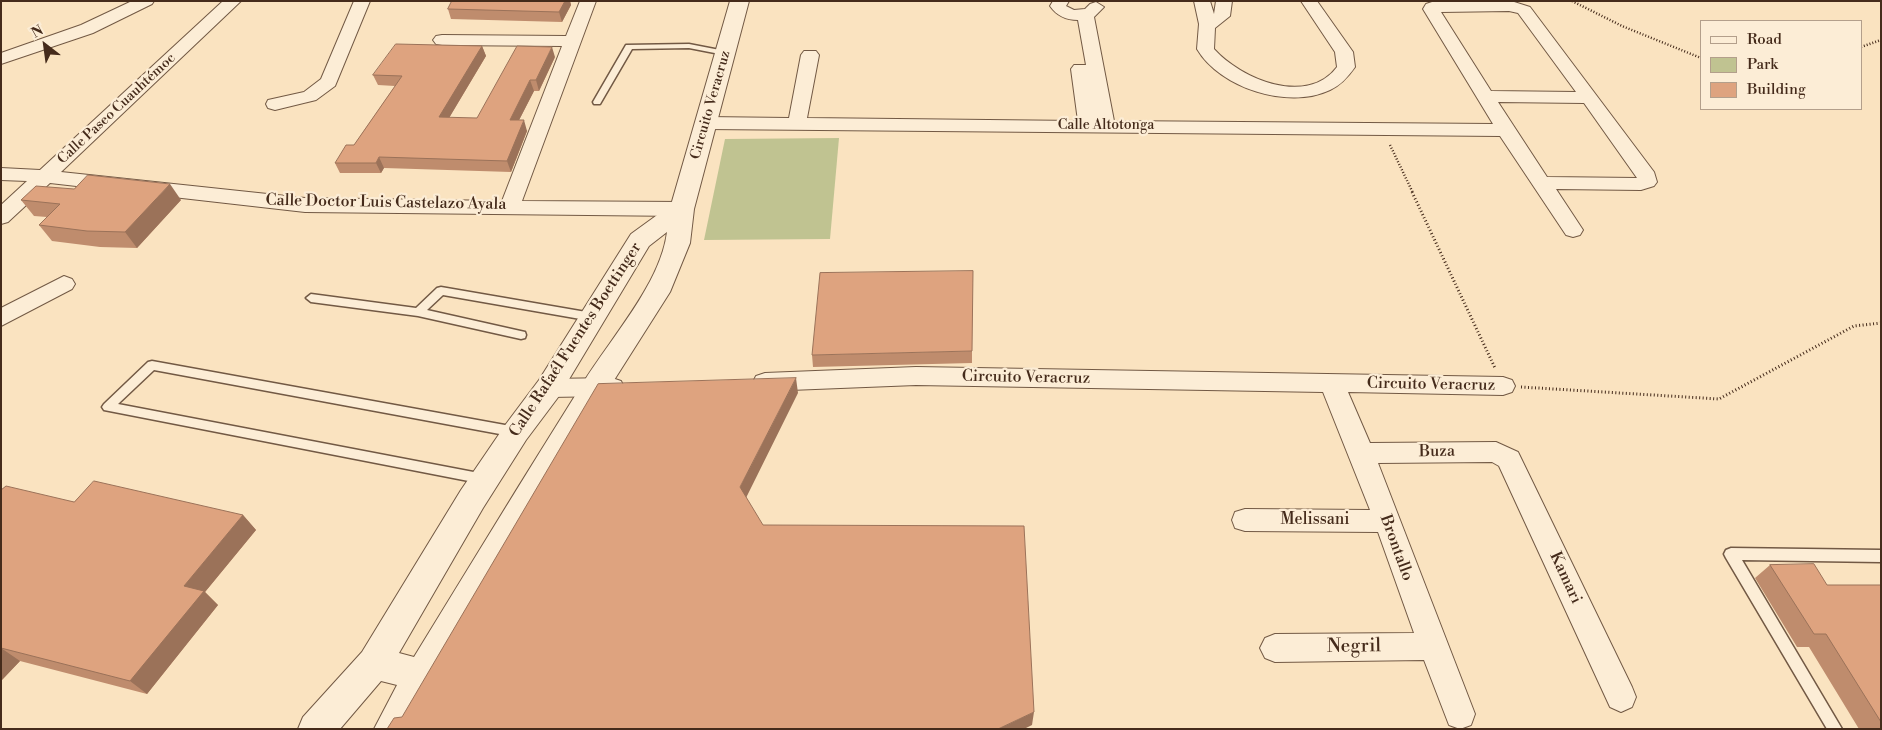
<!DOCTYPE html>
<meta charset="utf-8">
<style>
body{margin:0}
#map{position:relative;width:1882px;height:730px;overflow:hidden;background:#fae3c0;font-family:"Libre Bodoni",serif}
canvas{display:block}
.frame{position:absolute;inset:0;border:2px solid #452b1b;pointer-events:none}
.legend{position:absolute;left:1700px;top:20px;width:162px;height:90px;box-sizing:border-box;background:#fcedd6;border:1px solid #b39f8b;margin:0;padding:6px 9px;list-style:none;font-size:15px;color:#452b1b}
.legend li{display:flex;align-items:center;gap:10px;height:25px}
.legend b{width:25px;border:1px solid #b39f8b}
.north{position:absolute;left:20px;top:20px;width:50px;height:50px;-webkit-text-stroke:4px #fcedd6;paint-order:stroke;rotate:330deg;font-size:14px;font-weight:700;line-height:20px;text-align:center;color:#452b1b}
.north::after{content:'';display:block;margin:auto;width:18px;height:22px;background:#452b1b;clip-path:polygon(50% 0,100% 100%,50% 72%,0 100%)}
</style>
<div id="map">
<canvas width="1882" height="730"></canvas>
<div class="frame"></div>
<ul class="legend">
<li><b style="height:6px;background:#fcedd6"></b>Road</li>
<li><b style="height:14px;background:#c0c391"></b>Park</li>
<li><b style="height:14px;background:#dea37f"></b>Building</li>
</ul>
<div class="north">N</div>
</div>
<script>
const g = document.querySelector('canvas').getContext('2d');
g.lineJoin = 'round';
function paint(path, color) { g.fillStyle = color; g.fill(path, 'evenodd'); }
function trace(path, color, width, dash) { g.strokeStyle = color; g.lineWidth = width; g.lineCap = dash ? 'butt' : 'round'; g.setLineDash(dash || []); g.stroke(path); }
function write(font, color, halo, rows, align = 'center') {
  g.font = font + ' "Libre Bodoni",serif'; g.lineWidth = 4.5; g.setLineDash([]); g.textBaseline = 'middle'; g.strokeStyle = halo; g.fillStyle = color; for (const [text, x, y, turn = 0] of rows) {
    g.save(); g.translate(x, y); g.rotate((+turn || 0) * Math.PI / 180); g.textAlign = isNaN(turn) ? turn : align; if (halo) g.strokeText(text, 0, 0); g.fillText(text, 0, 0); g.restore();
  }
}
paint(new Path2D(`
 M839,138L830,239L704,240L725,139Z`), '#c0c391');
const service = new Path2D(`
 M689,44L725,51L729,53L725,55L689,48L632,49L600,104H594L593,102L626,45Z
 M441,287L592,313L597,317L592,321L443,295L427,310L525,332L526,335L525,338L521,339L418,316L311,302L306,298L311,294L416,308L437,288Z
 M152,361L516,427L520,429L522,432L520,435L516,437L154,370L118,404L484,474L488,475L490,479L488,483L484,484L104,410L102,407L104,404L148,362Z
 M1731,548L1881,550V562L1742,560L1842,729H1827L1726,558L1724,554L1726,550Z`);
const minor = new Path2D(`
 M132,1H154L152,4L93,33L1,64V53L81,25Z
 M223,1H241L61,172L305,198L502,201L562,46L442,45L436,44L433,40L436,36L442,35L566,36L580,1H596L522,201L682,202L689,204L692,209L689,214L682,216L305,212L50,183L8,222L1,224V205L27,181L1,180V168L40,170Z
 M354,1H370L335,86L316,100L275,110L268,108L266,104L268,100L304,92L321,79Z
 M1053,1H1069L1066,6L1074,10L1085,9L1090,4L1096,2L1104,7L1094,17L1114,121L1493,124L1423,9L1426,4L1432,2L1511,1L1530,7L1654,172L1657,182L1654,186L1641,190L1556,189L1583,230L1580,235L1573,237L1566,235L1500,136L706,129L699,127L697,123L699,119L706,117L789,118L801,55L804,51H816L819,55L807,118L1078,121L1071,69L1074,65H1086L1078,20C1066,20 1057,16 1050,6ZM1509,11L1518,13L1576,92L1491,91L1441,12ZM1498,102L1584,103L1637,178L1547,177Z
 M1194,1H1210L1214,14L1216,1H1232L1230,16L1215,28L1214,49C1241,79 1307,107 1337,67L1335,52L1301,1H1317L1353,52L1355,67C1348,77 1341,85 1330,90C1288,110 1220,88 1197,49L1199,24Z
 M64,276L72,279L75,284L72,289L1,326V308Z
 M916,367L1503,377L1512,380L1515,386L1512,392L1503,395L1348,392L1370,443L1496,442L1518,452L1632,687L1636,697L1632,707L1621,712L1610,707L1499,466L1492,462L1378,463L1475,714L1471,725L1460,729L1449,725L1424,660L1275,662L1265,658L1260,648L1265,638L1275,634L1414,633L1378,532L1245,531L1235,528L1232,520L1235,512L1245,509L1370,510L1323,392L916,385L765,391L756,388L753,382L756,376L765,373Z
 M612,378L621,381L624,387L621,393L612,396L549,397L540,394L537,388L540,382L549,379Z`);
const tertiary = new Path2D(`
 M730,1H749L694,209L690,243L670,292L604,396L412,729H374L397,685L381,681L340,729H298L303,717L362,652L461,490L506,424L539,380L631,234L671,205ZM667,232C661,283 610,339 583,383C526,474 470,565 414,657L399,653L483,508L526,440L559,396L649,246Z`);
trace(service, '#725944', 3);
trace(minor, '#725944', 2);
trace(tertiary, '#725944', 2);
trace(new Path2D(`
 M1572,1L1622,26L1701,58
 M1861,47L1881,40
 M1390,145L1413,193`), '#452b1b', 2.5, [1, 2]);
trace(new Path2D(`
 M1412,192L1495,368
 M1521,387L1719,399L1854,326L1881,323`), '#452b1b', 3, [1, 2.5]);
paint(service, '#fcedd6');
paint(minor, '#fcedd6');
paint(tertiary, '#fcedd6');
paint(new Path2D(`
 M452,1H570L571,5L562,22L451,19L448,9Z
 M482,46L486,56L449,118H477L555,57L539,91H534L519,120L527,131L511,172L384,168L381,173H340L335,163L354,145L395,86L378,85L373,75Z
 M21,200H181L137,248L100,247L52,241L39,225L47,217L34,216Z
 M972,351V363L813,367L812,355Z
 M1,490L74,502L243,515L256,530L205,592L218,605L147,694L20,661L1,681Z
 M1770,565L1827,585H1881V729H1859L1809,647H1797L1755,578Z`), '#bf8c6d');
paint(new Path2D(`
 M565,1H570L571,5L562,22L559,12Z
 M482,46L486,56L443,128L439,117Z
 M552,47L555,57L539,91L536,80Z
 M530,80L534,91L514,130L510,120Z
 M524,120L527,131L511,172L507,161Z
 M379,157L384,168L381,173L376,163Z
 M170,184L181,200L137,248L125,232Z
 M796,378L798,393L744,502L740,487Z
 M243,515L256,530L205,592L218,605L147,694L130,681L184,586Z
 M1,648L20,661L1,681Z
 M1034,712L1032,725L1024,729H998Z`), '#9b7259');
const building = new Path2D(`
 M452,1H565L559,12L448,9Z
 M396,44L482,46L439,117L477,118L517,46L552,47L536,80H530L510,120H524L507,161L379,157L376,163H335L346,145H354L402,76L373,75Z
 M88,175L170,184L125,232L87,231L39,225L60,204L21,200L36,186L74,189Z
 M973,271L972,351L812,355L820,273Z
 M796,378L740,487L763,525L1024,526L1034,712L998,729H387L394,718L402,717L598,384Z
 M94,481L243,515L184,586L204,591L130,681L1,648V490L6,486L74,502Z
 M1814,564L1827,585H1881V722L1826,634H1814L1770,565Z`);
paint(building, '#dea37f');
trace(building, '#9b7259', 1);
write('14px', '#452b1b', '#fcedd6', [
 ["Circuito Veracruz",711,105,-74],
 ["Calle Paseo Cuauhtémoc",117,109,-43],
 ["Calle Altotonga",1106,126]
]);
write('16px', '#452b1b', '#fcedd6', [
 ["Calle Doctor Luis Castelazo Ayala",386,203,1],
 ["Calle Rafaél Fuentes Boettinger",576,340,-57],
 ["Circuito Veracruz",1026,378,1],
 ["Circuito Veracruz",1431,385,1],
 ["Buza",1437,452,-1],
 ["Melissani",1315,520],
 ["Brontallo",1396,548,70],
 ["Kamari",1565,578,65]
]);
write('19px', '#452b1b', '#fcedd6', [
 ["Negril",1354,647,-1]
]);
</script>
